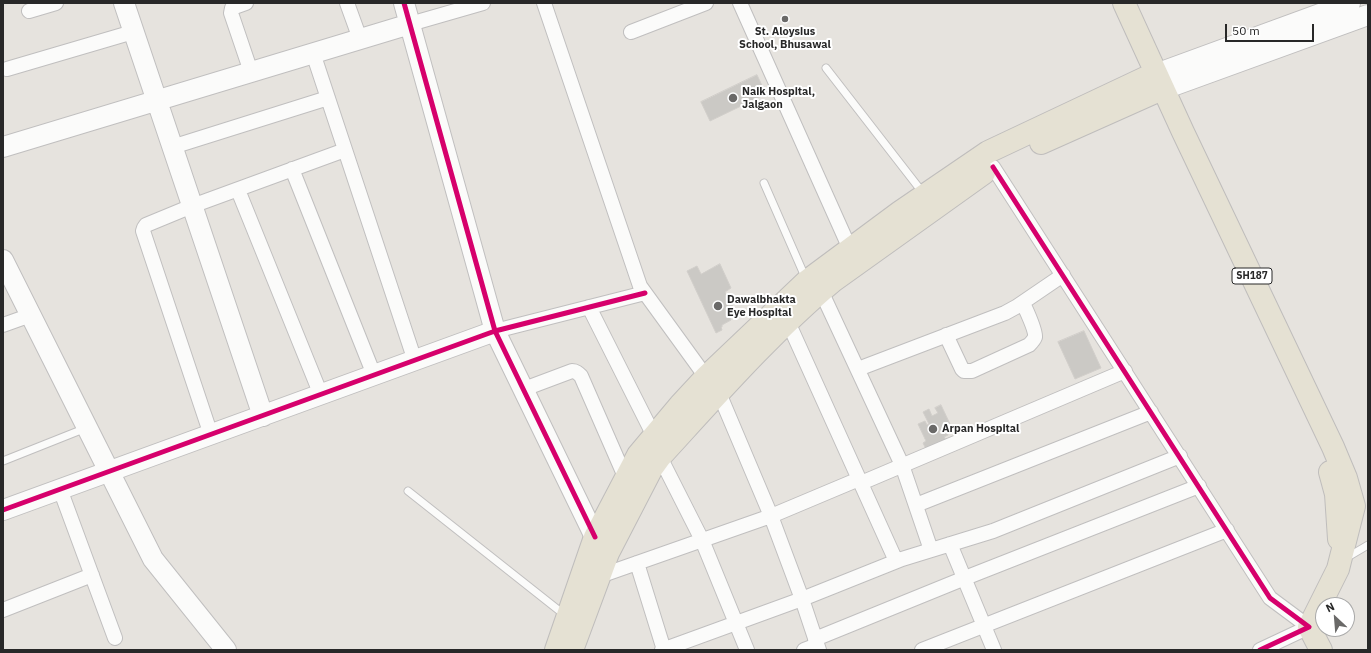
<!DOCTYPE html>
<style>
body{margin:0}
#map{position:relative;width:1371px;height:653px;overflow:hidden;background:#e6e3de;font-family:"IBM Plex Sans",sans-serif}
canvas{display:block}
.frame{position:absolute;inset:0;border:4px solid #282828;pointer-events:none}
.north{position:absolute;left:1315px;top:597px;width:40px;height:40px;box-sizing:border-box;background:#fff;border:1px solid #a9a9a9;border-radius:50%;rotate:334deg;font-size:11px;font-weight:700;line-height:16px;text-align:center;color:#282828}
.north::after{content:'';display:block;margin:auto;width:14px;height:18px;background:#6a6968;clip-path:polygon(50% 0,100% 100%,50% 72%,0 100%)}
.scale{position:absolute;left:1225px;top:24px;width:89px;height:18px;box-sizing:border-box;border:2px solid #282828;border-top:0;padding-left:5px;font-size:12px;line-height:14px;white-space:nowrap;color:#282828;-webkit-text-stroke:3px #fff;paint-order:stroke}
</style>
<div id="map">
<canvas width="1371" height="653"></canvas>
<div class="frame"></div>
<div class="north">N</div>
<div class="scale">50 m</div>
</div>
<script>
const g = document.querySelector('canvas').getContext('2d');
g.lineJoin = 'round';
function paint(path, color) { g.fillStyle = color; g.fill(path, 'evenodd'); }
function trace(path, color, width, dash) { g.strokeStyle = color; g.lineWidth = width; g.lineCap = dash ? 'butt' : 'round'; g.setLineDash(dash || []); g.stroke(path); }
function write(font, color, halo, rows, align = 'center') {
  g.font = font + ' "IBM Plex Sans",sans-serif'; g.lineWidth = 4; g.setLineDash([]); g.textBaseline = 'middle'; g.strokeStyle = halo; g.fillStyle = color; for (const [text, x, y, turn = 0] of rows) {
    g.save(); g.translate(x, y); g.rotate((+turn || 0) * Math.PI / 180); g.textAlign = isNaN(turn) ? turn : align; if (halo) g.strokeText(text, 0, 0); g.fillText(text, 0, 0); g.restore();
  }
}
const building = new Path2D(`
 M757,75L766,94L710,121L701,102Z
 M720,264L731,288L725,292L735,310L732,312L734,315L730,318L731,320L722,325V327H721L722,330L716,333L687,271L697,266L701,274Z
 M1084,331L1101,368L1075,379L1058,342Z
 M941,405L950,424L944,427L945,429L939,432L940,434L946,431L948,435L944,437L946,440L926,449L923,443L926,441L918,424L925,421L927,425L929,424L923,412L929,409L932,416L938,413L935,408Z`);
paint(building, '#cbc9c5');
trace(building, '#d1ceca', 1);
const lane = new Path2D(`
 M826,68L923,193
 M764,183L806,279
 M3,461L86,428
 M408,491L566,616
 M1346,558L1368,545`);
const street = new Path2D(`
 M246,3L232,8L231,13L251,72
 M347,3L360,39
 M544,3L640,286L706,377
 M740,3L850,249
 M29,11L56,3
 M410,24L483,3
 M631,32L706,3
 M313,53L415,361
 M7,69L133,32
 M172,147L328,98
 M993,167L1270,598L1309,627L1260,650
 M292,169L374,375
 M238,190L321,395
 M821,291L902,465L931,550
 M589,307L654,436
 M788,322L896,561
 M3,325L31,315
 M495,331L645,293
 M946,335L962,369L964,371H972L1029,345C1031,343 1034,340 1035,337C1036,330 1026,310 1023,303
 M858,369L1005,313L1016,307L1063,275
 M524,389L572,371C576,371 578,373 581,376L626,479
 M719,393L771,516L802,599L819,650
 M211,435L143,231L144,228L146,225L192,206L345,150
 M660,457L702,540L747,650
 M861,483L1125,371
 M60,489L115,638
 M916,505L1151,412
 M950,544L994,650
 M637,563L664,650
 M600,576L771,516L859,479
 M3,610L92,575
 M815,639L965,578L1199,486
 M662,650L802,599L902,559L993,531L1180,456
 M804,650L817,645
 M922,650L1227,530`);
const secondary = new Path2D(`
 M124,3L263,416
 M404,3L495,331L595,537
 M1145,78L1350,3
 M1153,93L1368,15
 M3,147L410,24
 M3,260L153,559L226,650
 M3,510L495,331`);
const primary = new Path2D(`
 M1124,3L1183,132L1333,447L1346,478L1354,506L1340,561L1338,569L1309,627L1321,650
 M1041,143L1153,93
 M1330,472L1336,494L1339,539
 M556,650L595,537L638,455L680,405L706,377L807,281L900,212L988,152L1145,78
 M572,650L608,553L652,468L660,457C715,397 771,333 833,281L984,173`);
trace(lane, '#c0bfbf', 9);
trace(street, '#c0bfbf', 16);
trace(secondary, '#c0bfbf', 22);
trace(primary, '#bfbdbc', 24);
trace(lane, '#fbfbfa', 7);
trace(street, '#fbfbfa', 14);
trace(secondary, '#fbfbfa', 20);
trace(primary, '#e5e1d3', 22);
trace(new Path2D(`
 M404,3L495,331L595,537
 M993,167L1270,598L1309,627L1260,650
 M3,510L495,331L645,293`), '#d6006c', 5);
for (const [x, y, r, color] of [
 [785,19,4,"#6a6968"],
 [733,98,5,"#6a6968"],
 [718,306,5,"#6a6968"],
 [933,429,5,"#6a6968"]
]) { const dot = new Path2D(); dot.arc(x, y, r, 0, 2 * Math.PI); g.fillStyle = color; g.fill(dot); trace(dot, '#fff', 1.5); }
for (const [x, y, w] of [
 [1252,276,40]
]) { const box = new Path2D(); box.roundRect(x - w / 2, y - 8, w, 16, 3); g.fillStyle = '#fff'; g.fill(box); trace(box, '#282828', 1); }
write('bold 10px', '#282828', null, [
 ["SH187",1252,276]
]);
write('bold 11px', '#282828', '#fff', [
 ["St. Aloysius",785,32,"center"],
 ["School, Bhusawal",785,45,"center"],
 ["Naik Hospital,",742,92],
 ["Jalgaon",742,105],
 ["Dawalbhakta",727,300],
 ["Eye Hospital",727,313],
 ["Arpan Hospital",942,429]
], 'left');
</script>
